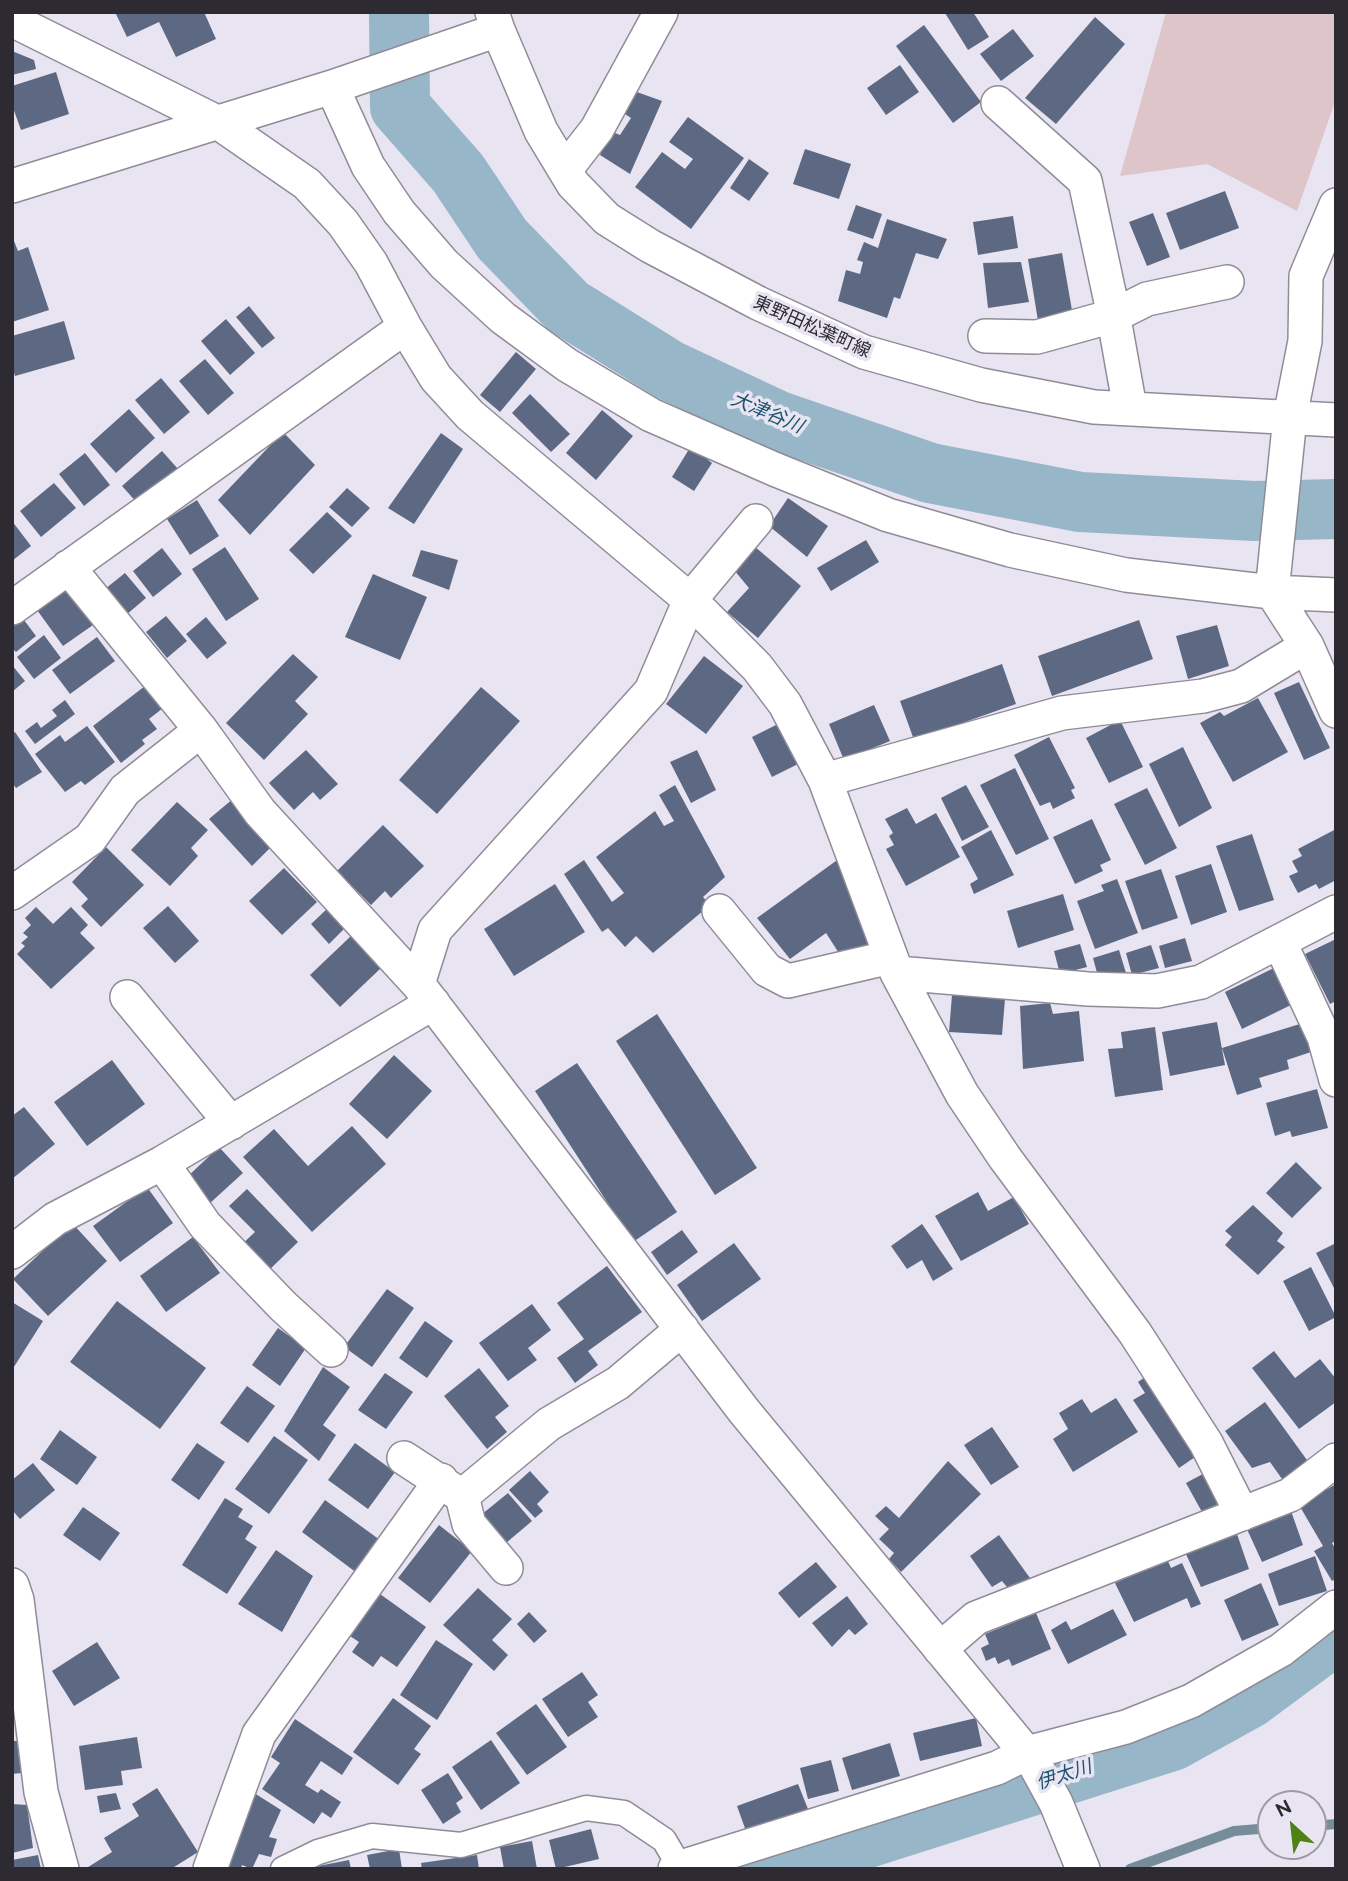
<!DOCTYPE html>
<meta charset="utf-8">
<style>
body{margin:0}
#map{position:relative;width:1348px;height:1881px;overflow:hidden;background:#e8e4f2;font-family:Raleway,sans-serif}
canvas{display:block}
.frame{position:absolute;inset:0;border:14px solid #2d2b31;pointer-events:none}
.north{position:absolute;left:1257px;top:1790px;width:70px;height:70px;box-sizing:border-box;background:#e8e4f2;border:2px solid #9d9aa5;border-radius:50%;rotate:333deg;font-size:19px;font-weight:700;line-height:28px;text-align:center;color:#2d2b31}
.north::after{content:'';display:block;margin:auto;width:24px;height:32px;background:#4e8216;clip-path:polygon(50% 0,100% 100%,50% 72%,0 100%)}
</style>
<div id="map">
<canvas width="1348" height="1881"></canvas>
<div class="frame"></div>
<div class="north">N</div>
</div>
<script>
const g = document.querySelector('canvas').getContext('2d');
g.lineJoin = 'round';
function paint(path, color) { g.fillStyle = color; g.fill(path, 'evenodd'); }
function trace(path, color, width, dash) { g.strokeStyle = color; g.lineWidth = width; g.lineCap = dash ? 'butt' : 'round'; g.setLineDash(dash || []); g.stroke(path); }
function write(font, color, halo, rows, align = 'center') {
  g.font = font + ' Raleway,"Noto Sans JP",sans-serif'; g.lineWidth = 7; g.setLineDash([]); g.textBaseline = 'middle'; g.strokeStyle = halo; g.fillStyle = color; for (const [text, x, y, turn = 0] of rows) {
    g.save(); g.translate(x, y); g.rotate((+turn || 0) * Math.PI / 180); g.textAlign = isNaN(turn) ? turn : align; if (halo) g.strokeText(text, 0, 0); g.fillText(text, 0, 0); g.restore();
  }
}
paint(new Path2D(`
 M1166,12H1336V99L1297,211L1207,164L1120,176Z`), '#dec5c9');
trace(new Path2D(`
 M1313,1826L1336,1824
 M1130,1869L1234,1831L1271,1828`), '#778c9a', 10);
trace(new Path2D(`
 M399,12L400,107L458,173L502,239L568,307L669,370L778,421L930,473L1080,502L1254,511L1336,509
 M770,1869L1172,1741L1248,1699L1336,1634`), '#97b6c7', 60);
paint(new Path2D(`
 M115,12H204L216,39L176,57L159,22L127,37Z
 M946,12H973L989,37L968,50L945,13Z
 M1095,17L1125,44L1056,124L1025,98Z
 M924,25L981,102L953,123L896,46Z
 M1013,29L1034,56L1001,81L980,54Z
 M12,51L34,60L36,69L12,75Z
 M900,65L919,92L886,115L867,88Z
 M56,72L69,114L21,130L12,105V86Z
 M634,91L662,101L630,174L600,155L610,131L620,135L631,118L622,112Z
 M688,117L744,158L691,229L635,187L662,152L685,169L693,159L669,142Z
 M805,149L851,164L839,199L793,184Z
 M749,159L769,173L749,201L730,188Z
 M1225,191L1239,228L1180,250L1166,213Z
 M856,205L882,214L873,239L847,230Z
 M1153,213L1170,257L1147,266L1129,222Z
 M1013,216L1018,248L978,255L973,222Z
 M887,219L947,239L938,259L916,253L900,299L894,297L887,318L838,301L846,270L860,274L863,262L857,260L864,242L878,248Z
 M12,236L18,251L28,247L49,310L12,322Z
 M1062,253L1073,316L1038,321L1028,259Z
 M1021,262L1029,302L988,308L983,263Z
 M249,306L275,338L262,348L236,317Z
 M226,319L255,353L230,375L201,341Z
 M64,321L75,359L15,376L12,366V336Z
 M516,352L536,369L500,412L480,395Z
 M205,359L234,393L208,415L179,381Z
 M161,378L190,412L164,434L135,400Z
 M530,394L570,434L551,452L512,413Z
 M129,409L155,438L116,473L90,444Z
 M602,410L633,436L596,480L566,453Z
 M283,432L315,465L250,535L218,500Z
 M441,433L463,449L414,524L388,508Z
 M691,446L712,463L694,491L672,477Z
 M162,451L178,469L139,505L122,486Z
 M85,453L110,485L84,506L59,474Z
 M54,483L76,508L41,537L20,511Z
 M347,488L370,508L352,527L329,507Z
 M788,498L828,526L807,557L769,526Z
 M197,500L219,536L190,555L167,519Z
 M327,512L352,536L313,574L289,550Z
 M12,521L31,546L12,561Z
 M866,540L879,562L831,591L817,568Z
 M754,546L801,586L758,638L727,612L749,588L734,570Z
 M225,547L259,599L226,621L192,569Z
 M162,548L182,574L153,597L133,571Z
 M421,550L458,560L449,590L412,576Z
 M125,573L146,598L126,615L105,589Z
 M373,574L427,597L400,660L345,637Z
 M62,581L93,625L63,646L32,603Z
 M18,612L36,636L16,652L12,648V617Z
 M166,616L187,641L167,658L146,632Z
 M206,617L227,643L207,659L186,634Z
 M1139,620L1153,659L1052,696L1038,656Z
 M1217,625L1229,666L1188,679L1176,636Z
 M44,635L61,658L34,679L17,657Z
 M97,637L115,661L70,694L52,670Z
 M293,654L318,677L295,701L308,714L264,760L226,723Z
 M704,656L743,686L706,734L666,704Z
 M1002,664L1016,704L914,740L900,701Z
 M12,665L25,681L12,692Z
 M1299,682L1330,748L1304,760L1274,693Z
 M145,686L163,708L149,719L157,729L142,740L145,744L121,763L93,726Z
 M481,687L520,721L437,814L399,780Z
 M1258,698L1288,752L1233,782L1200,723L1220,712L1224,716Z
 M65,700L75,714L35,744L25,731L37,722L41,728L57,716L52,710Z
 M874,705L890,741L844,760L829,724Z
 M1120,720L1143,767L1109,783L1086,738Z
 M778,724L798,764L772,777L752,737Z
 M87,726L115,762L85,785L81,781L65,792L35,754L60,735L65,742Z
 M15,732L42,772L16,788L12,783V734Z
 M1049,737L1075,788L1071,790L1075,798L1053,809L1050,802L1040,806L1014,755Z
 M1183,747L1212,808L1179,827L1149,764Z
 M306,750L338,784L320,800L313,792L294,810L269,783Z
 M697,750L716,790L691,803L670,762Z
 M1015,768L1049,839L1016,855L980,785Z
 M675,785L725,877L703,897L710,905L653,953L636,936L625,947L608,928L602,932L564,874L584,860L612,902L624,893L596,857L655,811L664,826L674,821L659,795Z
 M966,785L989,827L962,841L941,798Z
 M1147,788L1177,848L1145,865L1114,804Z
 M234,798L275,843L252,866L209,819Z
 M177,802L208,830L191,848L198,856L170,886L131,850Z
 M907,808L916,824L936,813L960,857L906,886L886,849L894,845L889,836L893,833L885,819Z
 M1092,819L1111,860L1100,865L1103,871L1075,884L1053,837Z
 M383,825L424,866L391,898L385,891L371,905L337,871Z
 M1336,829V880L1319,889L1316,884L1298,893L1289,876L1298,872L1292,861L1302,856L1298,849Z
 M991,830L1014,875L974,894L970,884L978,879L961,847Z
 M1252,834L1274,900L1239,911L1216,846Z
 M106,847L144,885L101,927L81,906L88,899L72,882Z
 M840,858L869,944L844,961L826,933L790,959L757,918Z
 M1211,864L1227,912L1191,925L1175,876Z
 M284,868L317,902L282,935L249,901Z
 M1161,869L1178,918L1142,930L1125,881Z
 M1117,879L1138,933L1095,949L1077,901L1104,891L1101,885Z
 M555,884L585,932L514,976L484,929Z
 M1063,894L1074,930L1018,948L1007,911Z
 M168,906L199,941L175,963L143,928Z
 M36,907L53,924L71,907L88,925L80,933L95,948L51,989L17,954L25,946L21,943L28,937L23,933L31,925L25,918Z
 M329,907L347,926L329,944L311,924Z
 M351,936L381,968L340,1007L310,975Z
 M1185,938L1192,961L1165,968L1159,946Z
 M1336,939V1001L1330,1004L1305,954Z
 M1080,944L1087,967L1060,974L1054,951Z
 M1151,945L1159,968L1132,975L1126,953Z
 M1119,950L1126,973L1099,980L1093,958Z
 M1278,966L1295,1003L1242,1029L1225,992Z
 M952,995L1005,999L1002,1035L949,1032Z
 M1050,1003L1053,1014L1079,1011L1084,1061L1023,1069L1020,1006Z
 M657,1014L757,1168L715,1195L616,1041Z
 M1217,1022L1225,1065L1170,1076L1162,1032Z
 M1303,1023L1311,1052L1287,1060L1289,1069L1259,1078L1262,1087L1237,1095L1222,1048Z
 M1155,1027L1163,1090L1115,1097L1108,1049L1123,1048L1121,1032Z
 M394,1055L432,1091L387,1139L349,1104Z
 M112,1060L145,1104L87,1146L54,1102Z
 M577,1063L677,1212L633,1242L535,1091Z
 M1317,1089L1328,1128L1292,1137L1290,1131L1275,1136L1266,1103Z
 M24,1107L55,1144L12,1179V1116Z
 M352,1126L386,1164L312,1232L243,1157L274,1129L308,1166Z
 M219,1147L243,1173L209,1204L186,1178Z
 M1296,1162L1322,1188L1292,1218L1266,1193Z
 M147,1187L173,1223L120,1262L93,1226Z
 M247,1189L298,1242L265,1274L239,1247L255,1232L229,1206Z
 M978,1192L988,1211L1014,1197L1029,1224L961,1261L935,1216Z
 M1253,1205L1283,1233L1277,1241L1285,1247L1258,1275L1225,1245L1232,1237L1225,1231Z
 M72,1223L107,1261L48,1316L13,1279Z
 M922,1224L953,1269L933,1281L922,1260L907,1269L891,1246Z
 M682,1230L698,1252L667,1275L651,1252Z
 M193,1237L220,1273L166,1312L140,1276Z
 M734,1243L761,1279L702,1321L677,1285Z
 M1336,1243V1292L1316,1253Z
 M607,1266L642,1312L588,1351L598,1365L575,1383L557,1358L584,1339L557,1303Z
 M1311,1267L1336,1317L1309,1331L1283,1281Z
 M387,1289L414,1308L372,1367L344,1347Z
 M117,1301L206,1368L160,1429L70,1362Z
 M12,1302L43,1321L12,1370Z
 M532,1304L551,1330L528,1348L537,1360L508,1381L479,1343Z
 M425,1321L453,1341L427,1378L399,1358Z
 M278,1328L306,1348L280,1386L252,1365Z
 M1274,1351L1295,1378L1320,1359L1336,1379V1402L1299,1429L1252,1368Z
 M323,1367L350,1387L323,1425L336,1435L319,1461L284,1431Z
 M479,1368L509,1406L495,1417L507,1432L487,1449L444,1396Z
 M1152,1372L1204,1451L1179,1468L1133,1400L1145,1393L1138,1382Z
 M385,1373L413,1392L386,1429L358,1410Z
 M247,1386L275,1406L248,1443L220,1423Z
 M1116,1398L1138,1432L1073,1472L1053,1439L1068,1429L1059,1413L1082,1399L1091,1413Z
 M1265,1402L1312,1467L1287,1486L1270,1462L1252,1468L1225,1431Z
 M992,1427L1019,1467L991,1485L964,1445Z
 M60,1430L97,1457L77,1485L40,1459Z
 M274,1436L308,1460L269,1514L235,1489Z
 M197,1443L225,1462L199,1500L171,1480Z
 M355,1443L395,1472L368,1509L328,1480Z
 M948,1461L981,1494L901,1572L889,1559L894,1553L879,1539L889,1529L875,1516L886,1506L899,1518Z
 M33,1463L55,1490L20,1519L12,1510V1480Z
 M1212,1469L1228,1499L1202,1512L1186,1483Z
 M530,1471L549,1492L537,1504L543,1511L535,1518L509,1490Z
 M1336,1484V1527L1334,1528L1336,1541L1332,1543L1336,1550V1579L1332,1581L1314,1551L1323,1546L1299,1505Z
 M508,1493L532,1521L506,1543L481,1515Z
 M225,1498L243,1509L238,1517L253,1526L245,1539L257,1547L227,1594L182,1565Z
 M325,1500L380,1540L357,1573L302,1532Z
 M83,1507L120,1533L100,1561L63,1535Z
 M1291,1511L1303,1545L1262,1562L1246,1527Z
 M439,1525L472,1551L430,1603L398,1578Z
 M1237,1534L1249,1569L1201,1587L1185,1552Z
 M999,1535L1030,1578L1011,1592L1002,1581L992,1587L970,1556Z
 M276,1550L313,1576L282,1632L238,1604Z
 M1315,1556L1327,1591L1279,1606L1268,1574Z
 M1167,1559L1171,1568L1182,1563L1201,1604L1191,1608L1187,1598L1134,1622L1115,1583Z
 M816,1562L837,1587L799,1618L778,1593Z
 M1261,1583L1279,1625L1242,1641L1224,1600Z
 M478,1588L512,1619L492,1640L508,1655L494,1671L443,1625Z
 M380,1594L426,1627L397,1667L381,1656L373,1667L352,1652L359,1642L350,1636Z
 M847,1596L868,1624L855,1635L849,1629L832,1647L812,1623Z
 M1113,1609L1127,1635L1068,1664L1051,1630L1066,1621L1071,1630Z
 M529,1612L547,1631L534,1643L517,1624Z
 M1036,1613L1051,1649L1012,1666L1009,1659L998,1664L995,1657L986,1661L981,1648L989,1644L985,1634Z
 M436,1640L473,1664L437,1720L400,1695Z
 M97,1642L120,1678L74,1706L52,1671Z
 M582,1672L598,1695L588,1702L598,1717L568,1737L542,1699Z
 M393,1698L431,1726L414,1749L421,1754L398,1785L353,1752Z
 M536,1704L567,1747L527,1775L496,1733Z
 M976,1718L982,1746L920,1761L913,1733Z
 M295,1719L353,1758L342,1775L321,1761L305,1785L318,1793L321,1789L341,1802L331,1818L322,1812L314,1824L262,1789L280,1763L271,1757Z
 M137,1737L142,1768L121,1771L123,1785L85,1790L79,1746Z
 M491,1740L520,1783L481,1810L452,1767Z
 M12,1741H17L21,1773L12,1774Z
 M890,1743L900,1776L852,1790L842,1758Z
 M831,1760L839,1791L808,1799L800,1768Z
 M448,1773L463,1798L456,1803L461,1812L443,1824L421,1790Z
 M798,1784L808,1809L746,1831L737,1806Z
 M157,1788L198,1852L171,1869H85L112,1852L104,1838L139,1816L132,1804Z
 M251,1791L281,1810L269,1837L277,1839L271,1857L259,1854L252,1869L242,1865L241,1869H225Z
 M116,1793L121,1809L100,1813L97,1796Z
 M12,1804L27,1805L33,1848L12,1853Z
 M591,1829L599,1859L556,1869L549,1840Z
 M532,1841L537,1869H504L500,1847Z
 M399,1849L402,1869H370L367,1855Z
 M38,1855L41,1869H12V1860Z
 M477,1855L479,1869H422L421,1863Z
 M349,1860L351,1869H318V1866Z`), '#5d6982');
const pedestrian = new Path2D(`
 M283,1869L318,1852L372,1836L461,1845L586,1808L624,1813L664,1840L680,1867`);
const minor = new Path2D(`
 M492,12L498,30L541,131L573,184L607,219L650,246L758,303L864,352L981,385L1094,407L1336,420
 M12,20L219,123L307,184L343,223L371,263L405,327L436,378L470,415L690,600L757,667L785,704L825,780L897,973L962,1094L1005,1158L1135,1333L1206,1443L1242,1514
 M332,87L368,166L399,212L444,264L503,318L567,365L651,415L774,469L888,515L1010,550L1126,575L1272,592L1336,595
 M998,103L1085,181L1111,302L1130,408
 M565,170L597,129L661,12
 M12,186L332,87L498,30
 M1336,205L1306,276L1305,341L1290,417L1272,592L1307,646L1336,711
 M985,336L1037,337L1113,316L1147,299L1227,282
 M68,567L201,730L260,812L418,984L744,1411L1033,1761L1056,1803L1083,1869
 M12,608L405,327
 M825,780L1062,713L1203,696L1241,686L1307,646
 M12,893L90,839L125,790L201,730
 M719,911L767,970L788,981L891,957
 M1280,943L1324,1037L1336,1080
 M897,973L1088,989L1157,991L1201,982L1336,912
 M418,984L435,930L651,691L690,600L756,521
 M127,997L231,1123
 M162,1163L205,1225L283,1306L331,1350
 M12,1252L55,1219L162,1163L433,1003
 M404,1458L462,1496L549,1424L618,1383L682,1329
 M462,1496L469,1524L506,1568
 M12,1585L17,1600L41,1792L62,1869
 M940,1649L976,1618L1290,1495L1336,1460
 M210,1869L259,1734L441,1480
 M675,1869L997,1768L1027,1753L1126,1727L1191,1701L1281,1650L1336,1607`);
trace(pedestrian, '#8f8c98', 27);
trace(minor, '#8f8c98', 36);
trace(pedestrian, '#fff', 24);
trace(minor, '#fff', 33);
write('18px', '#2d2b31', '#e8e4f2', [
 ["東野田松葉町線",812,327,24]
]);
write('italic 19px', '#1a536d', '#e8e4f2', [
 ["大津谷川",767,413,23],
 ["伊太川",1064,1775,-18]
]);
</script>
